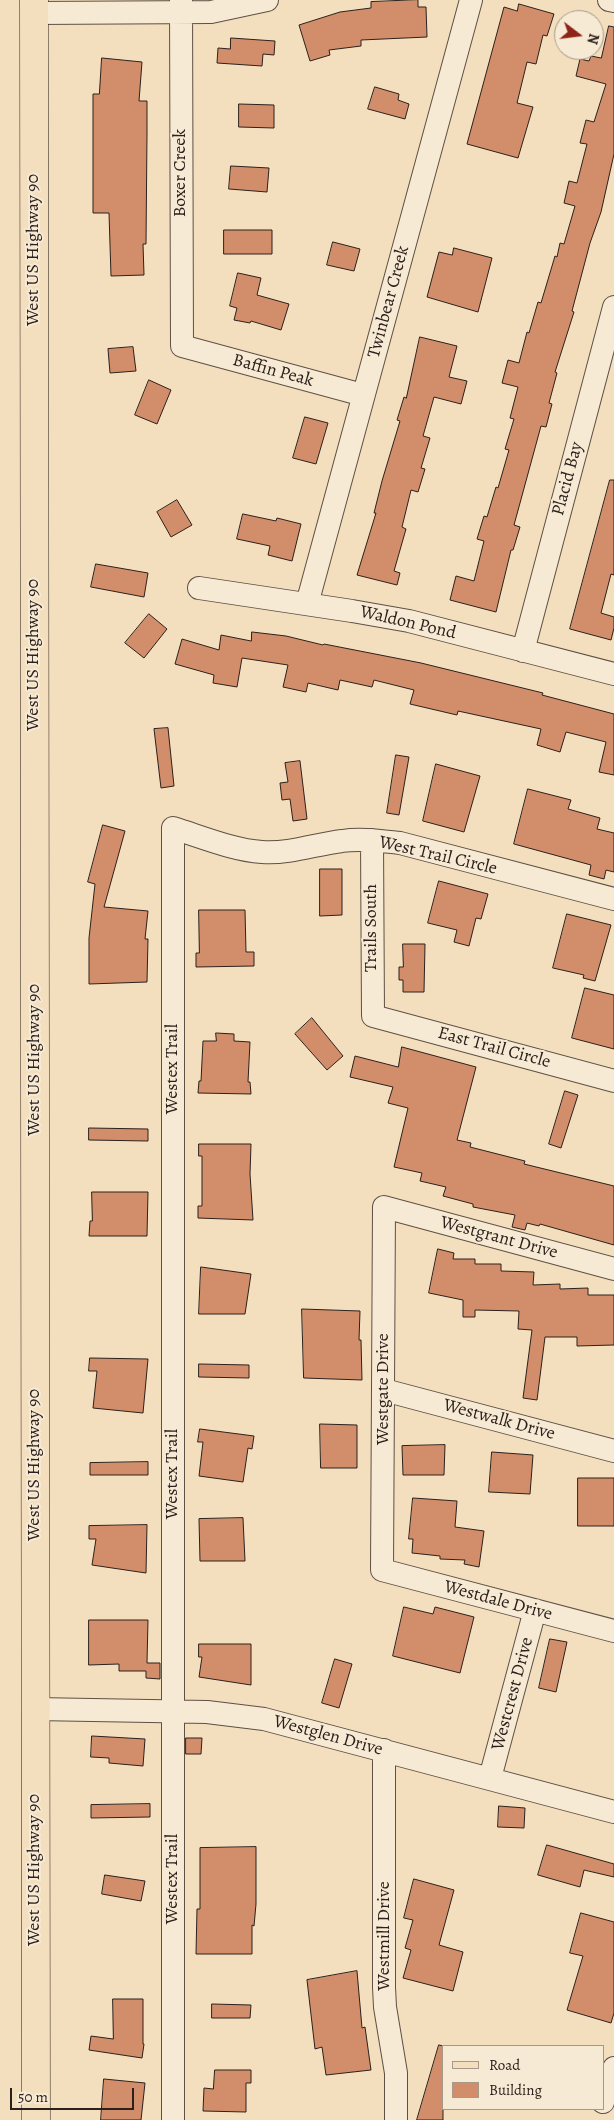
<!DOCTYPE html>
<style>
body{margin:0}
#map{position:relative;width:614px;height:2120px;overflow:hidden;background:#f3debd;font-family:Alegreya,serif}
canvas{display:block}
.legend{position:absolute;left:442px;top:2045px;width:162px;height:65px;box-sizing:border-box;background:#f7ead4;border:1px solid #a6998a;margin:0;padding:6px 9px;list-style:none;font-size:15px;color:#2c201c}
.legend li{display:flex;align-items:center;gap:10px;height:25px}
.legend b{width:25px;border:1px solid #a6998a}
.north{position:absolute;left:554px;top:10px;width:50px;height:50px;box-sizing:border-box;background:#f7ead4;border:1px solid #a6998a;border-radius:50%;rotate:105deg;font-size:14px;font-weight:700;line-height:20px;text-align:center;color:#2c201c}
.north::after{content:'';display:block;margin:auto;width:18px;height:22px;background:#8f2418;clip-path:polygon(50% 0,100% 100%,50% 72%,0 100%)}
.scale{position:absolute;left:10px;top:2088px;width:124px;height:22px;box-sizing:border-box;border:2px solid #2c201c;border-top:0;padding-left:6px;font-size:15px;line-height:18px;white-space:nowrap;color:#2c201c;-webkit-text-stroke:4px #f7ead4;paint-order:stroke}
</style>
<div id="map">
<canvas width="614" height="2120"></canvas>
<ul class="legend">
<li><b style="height:6px;background:#f3debd"></b>Road</li>
<li><b style="height:14px;background:#d28e6b"></b>Building</li>
</ul>
<div class="north">N</div>
<div class="scale">50 m</div>
</div>
<script>
const g = document.querySelector('canvas').getContext('2d');
g.lineJoin = 'round';
function paint(path, color) { g.fillStyle = color; g.fill(path, 'evenodd'); }
function trace(path, color, width, dash) { g.strokeStyle = color; g.lineWidth = width; g.lineCap = dash ? 'butt' : 'round'; g.setLineDash(dash || []); g.stroke(path); }
function write(font, color, halo, rows, align = 'center') {
  g.font = font + ' Alegreya,serif'; g.lineWidth = 4; g.setLineDash([]); g.textBaseline = 'middle'; g.strokeStyle = halo; g.fillStyle = color; for (const [text, x, y, turn = 0] of rows) {
    g.save(); g.translate(x, y); g.rotate((+turn || 0) * Math.PI / 180); g.textAlign = isNaN(turn) ? turn : align; if (halo) g.strokeText(text, 0, 0); g.fillText(text, 0, 0); g.restore();
  }
}
const building = new Path2D(`
 M418,0V7H426L427,37L361,40V46L329,50L330,55L310,61L299,25L340,12L371,8V2Z
 M519,4L554,14L547,36L543,35L536,64L527,62L517,103L533,107L518,158L467,144L504,7L517,11Z
 M609,26L614,27V154L601,212L590,243L572,311L574,312L555,372L557,373L549,403L552,404L546,427L541,426L514,525L520,527L513,550H511L496,612L450,600L456,576L474,581L484,541L477,539L484,516L487,517L496,487L498,488L509,450L505,449L514,419L510,418L518,387L502,383L508,360L519,363L527,332L529,333L538,302L541,303L555,256L557,257L560,243L564,244L575,206L564,203L569,181L577,183L587,144L580,143L586,120L594,122L606,84L576,76L580,59L589,61L591,56L601,58Z
 M231,38L275,41L274,55L263,54L262,66L217,63L218,48L230,49Z
 M102,58L142,62L139,101H147V133L146,244H143L144,275L111,276L109,213H93V94H99Z
 M375,87L399,94L398,100L409,104L405,119L368,109Z
 M239,104L274,105V128L239,127Z
 M231,166L269,168L267,192L229,189Z
 M224,230H272V254H224Z
 M333,242L360,249L354,271L327,265Z
 M454,248L492,258L478,312L427,297L439,252L452,255Z
 M238,273L261,278L257,295L289,304L281,330L251,321L250,323L234,320L237,308L230,306Z
 M420,337L457,346L449,377L467,381L461,404L434,397L423,436L430,438L421,468L425,469L418,492L411,490L402,527L406,529L394,571L400,573L397,585L357,575L376,513H374L382,481L400,421L397,420L404,397L406,398Z
 M133,347L136,371L110,373L108,349Z
 M149,380L171,390L157,424L135,415Z
 M305,417L328,423L316,464L293,458Z
 M610,480H614V575L611,574L601,613L614,617V628L611,640L570,629Z
 M177,500L192,525L171,537L157,512Z
 M243,514L276,521L277,518L301,524L292,561L268,555L270,546L237,539Z
 M96,564L148,573L144,597L91,587Z
 M149,614L167,629L144,658L125,643Z
 M252,632L286,636L323,645L324,644L421,663L543,693L542,695L614,714V775L599,772L606,742L566,732L560,752L537,745L541,729L458,711L457,715L410,704L414,690L374,680L372,687L340,680L338,690L308,683L306,692L283,687L288,665L242,658L237,687L213,683L214,675L175,664L182,639L219,650L221,635L251,641Z
 M168,728L174,786L161,788L154,729Z
 M396,755L409,757L399,815L387,813Z
 M300,761L307,819L293,821L290,799L282,800L280,783L288,782L285,763Z
 M436,764L480,776L464,832L423,821Z
 M528,789L571,800L568,809L600,818L597,829L614,833V872L606,870L604,879L589,875L591,865L514,844Z
 M103,825L125,831L104,907L148,911L145,939H148L147,982L89,984V938L95,884L88,882Z
 M320,869H342V915L320,916Z
 M439,881L488,894L481,919L476,918L469,946L454,942L457,930L428,923Z
 M199,910H245L246,952H254V966L196,967V953H199Z
 M567,914L611,925L595,981L583,978L584,975L553,968Z
 M403,944H425L424,992H403V980H399V967H403Z
 M585,988L614,995V1049L572,1038Z
 M312,1018L343,1056L327,1070L295,1034Z
 M216,1033L234,1034V1041L250,1042L248,1082H250L251,1094L198,1093L199,1081H201L203,1041H216Z
 M402,1047L476,1067L457,1140L471,1143L470,1147L525,1161L524,1164L614,1186V1245L540,1224L539,1226L527,1223L525,1230L512,1227L515,1215L473,1207V1204L443,1196L446,1187L420,1181L422,1173L394,1167L408,1108L388,1103L393,1087L350,1077L355,1056L398,1067Z
 M565,1091L578,1095L561,1148L549,1144Z
 M89,1128L148,1129V1141L89,1140Z
 M199,1144H251L250,1174L253,1220L198,1218V1206H202V1156H199Z
 M92,1192H148L147,1236H89L90,1221H92Z
 M438,1249L454,1253L453,1259H475V1264H501V1271L534,1272L533,1285L560,1284V1289L588,1288V1295H614V1345L577,1346V1337H545L537,1400L523,1398L532,1330L518,1329L519,1311L475,1310V1317H463V1300L429,1293Z
 M201,1267L251,1274L245,1314H199Z
 M302,1309L360,1311L359,1340H361L362,1380L304,1378Z
 M90,1358L148,1359L143,1413L93,1408L97,1371H89Z
 M199,1364L249,1365V1378L199,1377Z
 M320,1424L357,1425V1468H321Z
 M200,1429L254,1436L252,1449L248,1448L243,1482L199,1476L203,1442H198Z
 M445,1445L444,1475H403L402,1446Z
 M492,1452L533,1455L530,1494L489,1492Z
 M148,1462V1475H90V1463Z
 M578,1478H614V1526H578Z
 M413,1498L457,1501L455,1527L484,1531L479,1567L464,1564L465,1560L440,1559V1556L412,1553L413,1539H409Z
 M243,1518L245,1561H200L199,1519Z
 M147,1525L146,1573L92,1565L96,1539H89V1526Z
 M404,1607L433,1614L435,1607L474,1617L460,1673L393,1656Z
 M89,1620H148L147,1663H160V1679L146,1678V1671H119V1664L89,1665Z
 M550,1639L567,1642L556,1692L539,1688Z
 M199,1644H251V1685L199,1677L202,1657H199Z
 M335,1659L352,1664L339,1708L322,1703Z
 M92,1736L145,1739L143,1766L109,1763V1758L91,1757Z
 M186,1738H202L201,1754H186Z
 M150,1804V1817L91,1818V1805Z
 M499,1806L525,1808L524,1828L498,1827Z
 M547,1845L614,1864V1877L584,1870L580,1887L538,1875Z
 M256,1847V1904L254,1926L252,1925V1954H196L197,1909H200V1848Z
 M105,1875L145,1881L141,1901L102,1894Z
 M414,1879L454,1890L439,1945L463,1952L453,1991L403,1978L411,1950L405,1948L413,1920L404,1918Z
 M581,1913L614,1922V2013L611,2023L567,2010L583,1956L570,1953Z
 M357,1971L362,2028L365,2027L371,2070L326,2075L322,2047L315,2049L307,1980Z
 M113,1999H143V2044H144L142,2058L89,2050L91,2036L113,2039Z
 M212,2004L251,2005L250,2018H212Z
 M439,2045L443,2046V2120H417Z
 M215,2070H251V2083H246V2112L203,2111L204,2088L213,2089Z
 M104,2079L145,2083L141,2120H101Z`);
paint(building, '#d28e6b');
trace(building, '#2c201c', 1);
const minor = new Path2D(`
 M181,0L182,346L363,395
 M609,0L614,1
 M34,13L211,12L267,0
 M199,588L352,611L409,621L614,674
 M307,604L471,0
 M523,651L614,307
 M372,840L373,1016L614,1081
 M614,1269L384,1207L382,1570L614,1631
 M384,1390L614,1451
 M35,1709L207,1712L264,1719L614,1812
 M384,1750V1987L385,2007L396,2073V2120
 M490,1778L535,1610
 M603,2102L614,2068
 M173,2120V828C202,837 233,850 262,852C290,854 316,844 342,841C361,838 381,841 400,843L614,899`);
const major = new Path2D(`
 M34,0L36,2120`);
trace(minor, '#5e5044', 24);
trace(major, '#2c201c', 29);
trace(minor, '#f7ead4', 22);
trace(major, '#f3debd', 28);
write('18px', '#2c201c', '#f7ead4', [
 ["Boxer Creek",181,173,-90],
 ["West US Highway 90",34,250,-90],
 ["Twinbear Creek",389,302,-75],
 ["Baffin Peak",273,371,15],
 ["Placid Bay",568,479,-75],
 ["Waldon Pond",408,623,13],
 ["West US Highway 90",34,655,-90],
 ["West Trail Circle",438,856,13],
 ["Trails South",372,928,-90],
 ["East Trail Circle",494,1048,15],
 ["West US Highway 90",35,1060,-90],
 ["Westex Trail",173,1069,-90],
 ["Westgrant Drive",499,1238,15],
 ["Westgate Drive",384,1389,-90],
 ["Westwalk Drive",499,1420,15],
 ["West US Highway 90",35,1465,-90],
 ["Westex Trail",173,1474,-90],
 ["Westdale Drive",498,1601,15],
 ["Westcrest Drive",513,1694,-75],
 ["Westglen Drive",328,1736,15],
 ["West US Highway 90",35,1870,-90],
 ["Westex Trail",173,1879,-90],
 ["Westmill Drive",385,1936,-90]
]);
</script>
